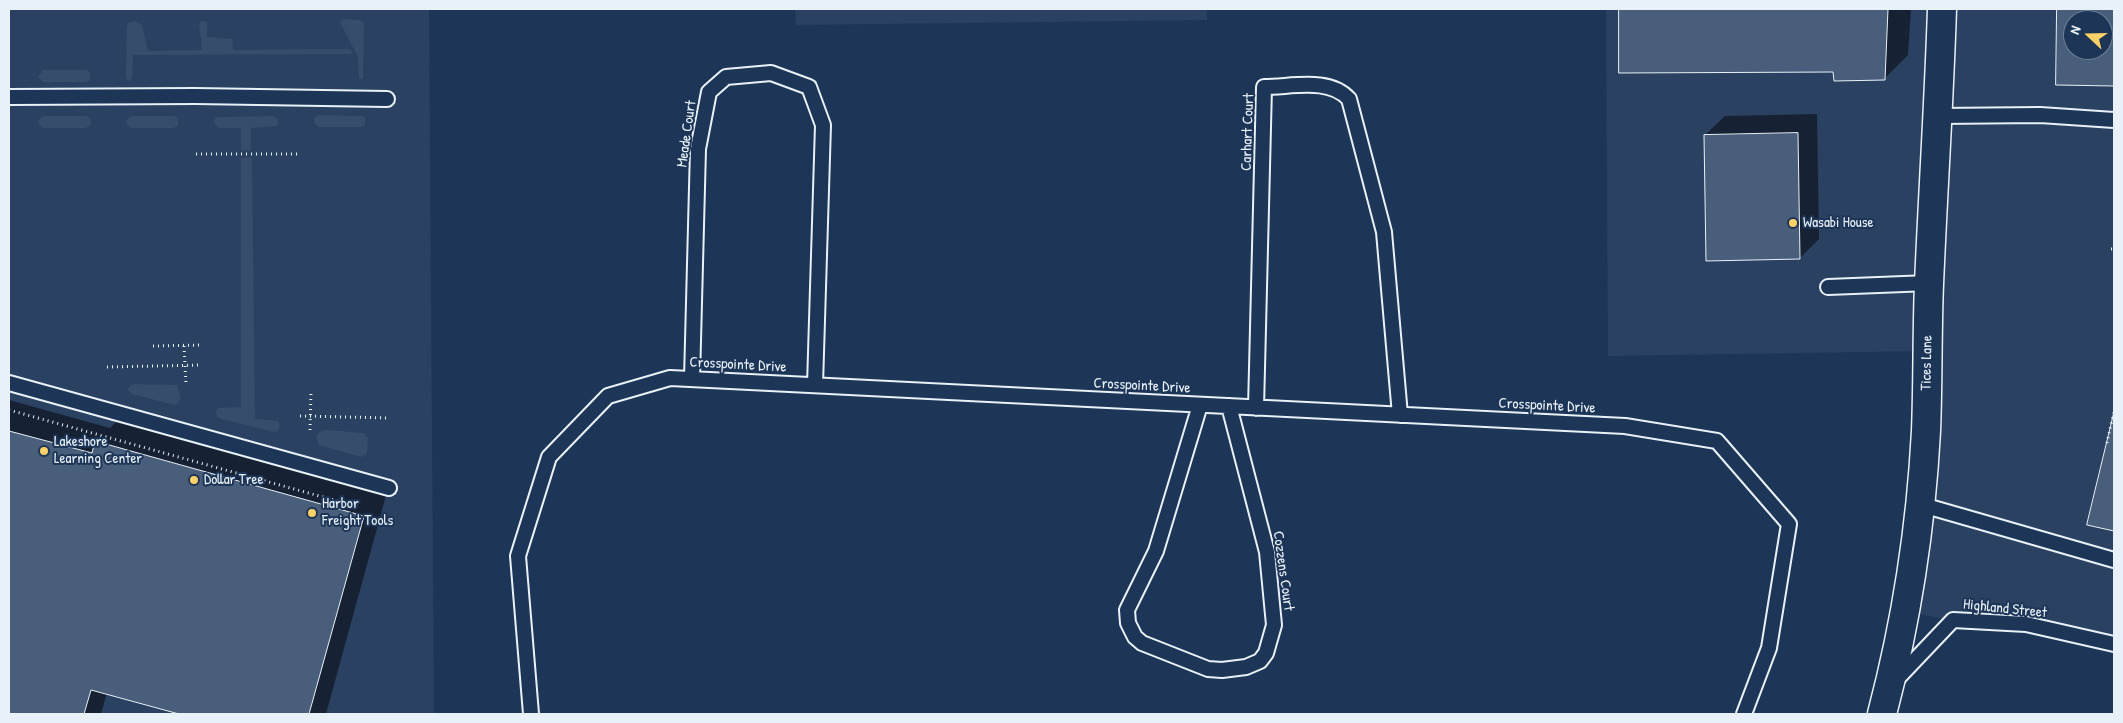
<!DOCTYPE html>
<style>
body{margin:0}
#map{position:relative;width:2123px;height:723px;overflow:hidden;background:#1d3557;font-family:"Patrick Hand",sans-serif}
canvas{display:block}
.frame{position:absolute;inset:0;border:10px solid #e8f1f8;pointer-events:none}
.north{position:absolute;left:2063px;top:10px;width:50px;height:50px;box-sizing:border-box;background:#1d3557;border:1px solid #6e8097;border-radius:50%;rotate:291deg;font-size:14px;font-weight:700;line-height:20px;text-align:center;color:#e8f1f8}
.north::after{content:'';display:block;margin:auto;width:18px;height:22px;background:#ffd166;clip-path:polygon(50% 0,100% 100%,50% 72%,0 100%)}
</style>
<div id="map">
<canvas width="2123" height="723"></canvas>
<div class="frame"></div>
<div class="north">N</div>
</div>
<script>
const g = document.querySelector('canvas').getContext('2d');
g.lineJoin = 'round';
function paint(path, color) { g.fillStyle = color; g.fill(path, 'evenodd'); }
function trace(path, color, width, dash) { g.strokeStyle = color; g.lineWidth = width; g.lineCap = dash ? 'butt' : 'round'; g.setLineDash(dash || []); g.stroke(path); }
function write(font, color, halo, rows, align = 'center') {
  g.font = font + ' "Patrick Hand",sans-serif'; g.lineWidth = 4; g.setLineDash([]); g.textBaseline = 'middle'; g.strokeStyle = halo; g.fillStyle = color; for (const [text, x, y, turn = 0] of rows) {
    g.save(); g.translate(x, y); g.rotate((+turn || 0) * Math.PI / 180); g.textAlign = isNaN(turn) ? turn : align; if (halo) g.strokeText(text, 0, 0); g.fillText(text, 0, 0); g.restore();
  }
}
paint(new Path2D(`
 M9,9H429L434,714H9Z
 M795,9H1207V20L796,25Z
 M1606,9H2114V644L2026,624L1953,620L1905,612L1927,351L1608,356ZM2073,20H2103V50H2073Z`), '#2a4162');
paint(new Path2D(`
 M342,19L360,20L364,23L363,79L359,78L358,57L340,22Z
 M134,21L142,25L148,51L202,50L199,23L201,21L207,22V37L232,39L233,50L350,49L353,54L133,55L132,78L129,81L126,78L127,28L128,23Z
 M43,70H86L90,72V80L86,82H43L38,77Z
 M318,115L361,116L365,117V125L361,127H318L314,122V118Z
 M43,116H86L90,118L91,122L90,126L85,128H43L38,123L39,119Z
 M131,116H174L178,118V126L173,128H131L126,123L127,119Z
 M272,116L277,118L278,122L277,126L251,128V150L241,151V128H219L214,123L215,118L219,117Z
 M241,158H252L255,419L278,421L280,426L278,431L274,432L222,419L217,417L216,412L218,408L241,407Z
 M134,384L177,385L181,398L177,404L174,405L132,394L128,390L129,387Z
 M326,430L364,433L368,438L367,453L361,457L319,445L316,438C318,433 320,431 326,430Z`), '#374d6c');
paint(new Path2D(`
 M1620,9H1911L1908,55L1884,79L1834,71H1620Z
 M2058,9H2114V85L2057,84ZM2073,20H2103V50H2073Z
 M1817,114L1819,239L1800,258L1705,135L1725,116Z
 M9,400L110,428L120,418L387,492L326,714H184L107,693L101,714H9Z
 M2114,417V530L2089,524Z`), '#0007');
const building = new Path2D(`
 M1619,9H1888L1885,80L1834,81L1833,72L1619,73Z
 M2057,9H2114V86L2056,85ZM2073,20H2103V50H2073Z
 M1798,133L1800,259L1706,261L1704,135Z
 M2114,412V531L2087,525Z
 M9,431L92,453L95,441L364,516L309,714H179L91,690L84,714H9Z`);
paint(building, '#495e7a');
trace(building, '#e8f1f8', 1);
const lane = new Path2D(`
 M9,97L195,96L387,99
 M1939,116L2040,115L2114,120
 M1828,287L1929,283
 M692,379L698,149L709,92L726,77L771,73L809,87L823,125L815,385
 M9,383L389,488
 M1200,405L1156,551L1127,610L1128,623L1135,637L1142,643L1208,669L1222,670L1246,667L1260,661L1266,653L1274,625L1267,552L1229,406
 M1256,408L1264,87C1292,87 1329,77 1349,99L1384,232L1400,415
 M1919,504L2114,560
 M1895,681L1953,620L2026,624L2114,644
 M531,714L518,556L549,457L608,396L670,378L1625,426L1717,441L1789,524L1769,648L1744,714`);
const secondary = new Path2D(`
 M1882,714C1906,623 1921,526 1926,431C1928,382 1927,333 1929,284C1933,192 1939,101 1942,9`);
trace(lane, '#e8f1f8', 18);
trace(secondary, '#e8f1f8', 31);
trace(new Path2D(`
 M196,154H297
 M2111,249H2114
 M153,346L202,345
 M184,346L186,385
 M107,367L202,365
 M9,410L359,507
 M300,416L390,418
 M310,430L311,391
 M2107,443L2114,411`), '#e8f1f8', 3, [1, 4]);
trace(lane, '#1d3557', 14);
trace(secondary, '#1d3557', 28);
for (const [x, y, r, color] of [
 [1793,223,5,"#ffd166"],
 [44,451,5,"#ffd166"],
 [194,480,5,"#ffd166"],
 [312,513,5,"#ffd166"]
]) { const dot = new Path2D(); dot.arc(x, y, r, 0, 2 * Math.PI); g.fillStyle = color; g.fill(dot); trace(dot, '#1d3557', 2); }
write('15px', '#e8f1f8', '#1d3557', [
 ["Carhart Court",1248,132,-88],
 ["Meade Court",687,134,-82],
 ["Tices Lane",1927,363,-89],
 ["Crosspointe Drive",738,365,3],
 ["Crosspointe Drive",1142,386,3],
 ["Crosspointe Drive",1547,406,3],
 ["Cozzens Court",1283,571,82],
 ["Highland Street",2005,609,6]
]);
write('15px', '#e8f1f8', '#1d3557', [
 ["Wasabi House",1803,223],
 ["Lakeshore",54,442],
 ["Learning Center",54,459],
 ["Dollar Tree",204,480],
 ["Harbor",322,504],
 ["Freight Tools",322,521]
], 'left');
</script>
